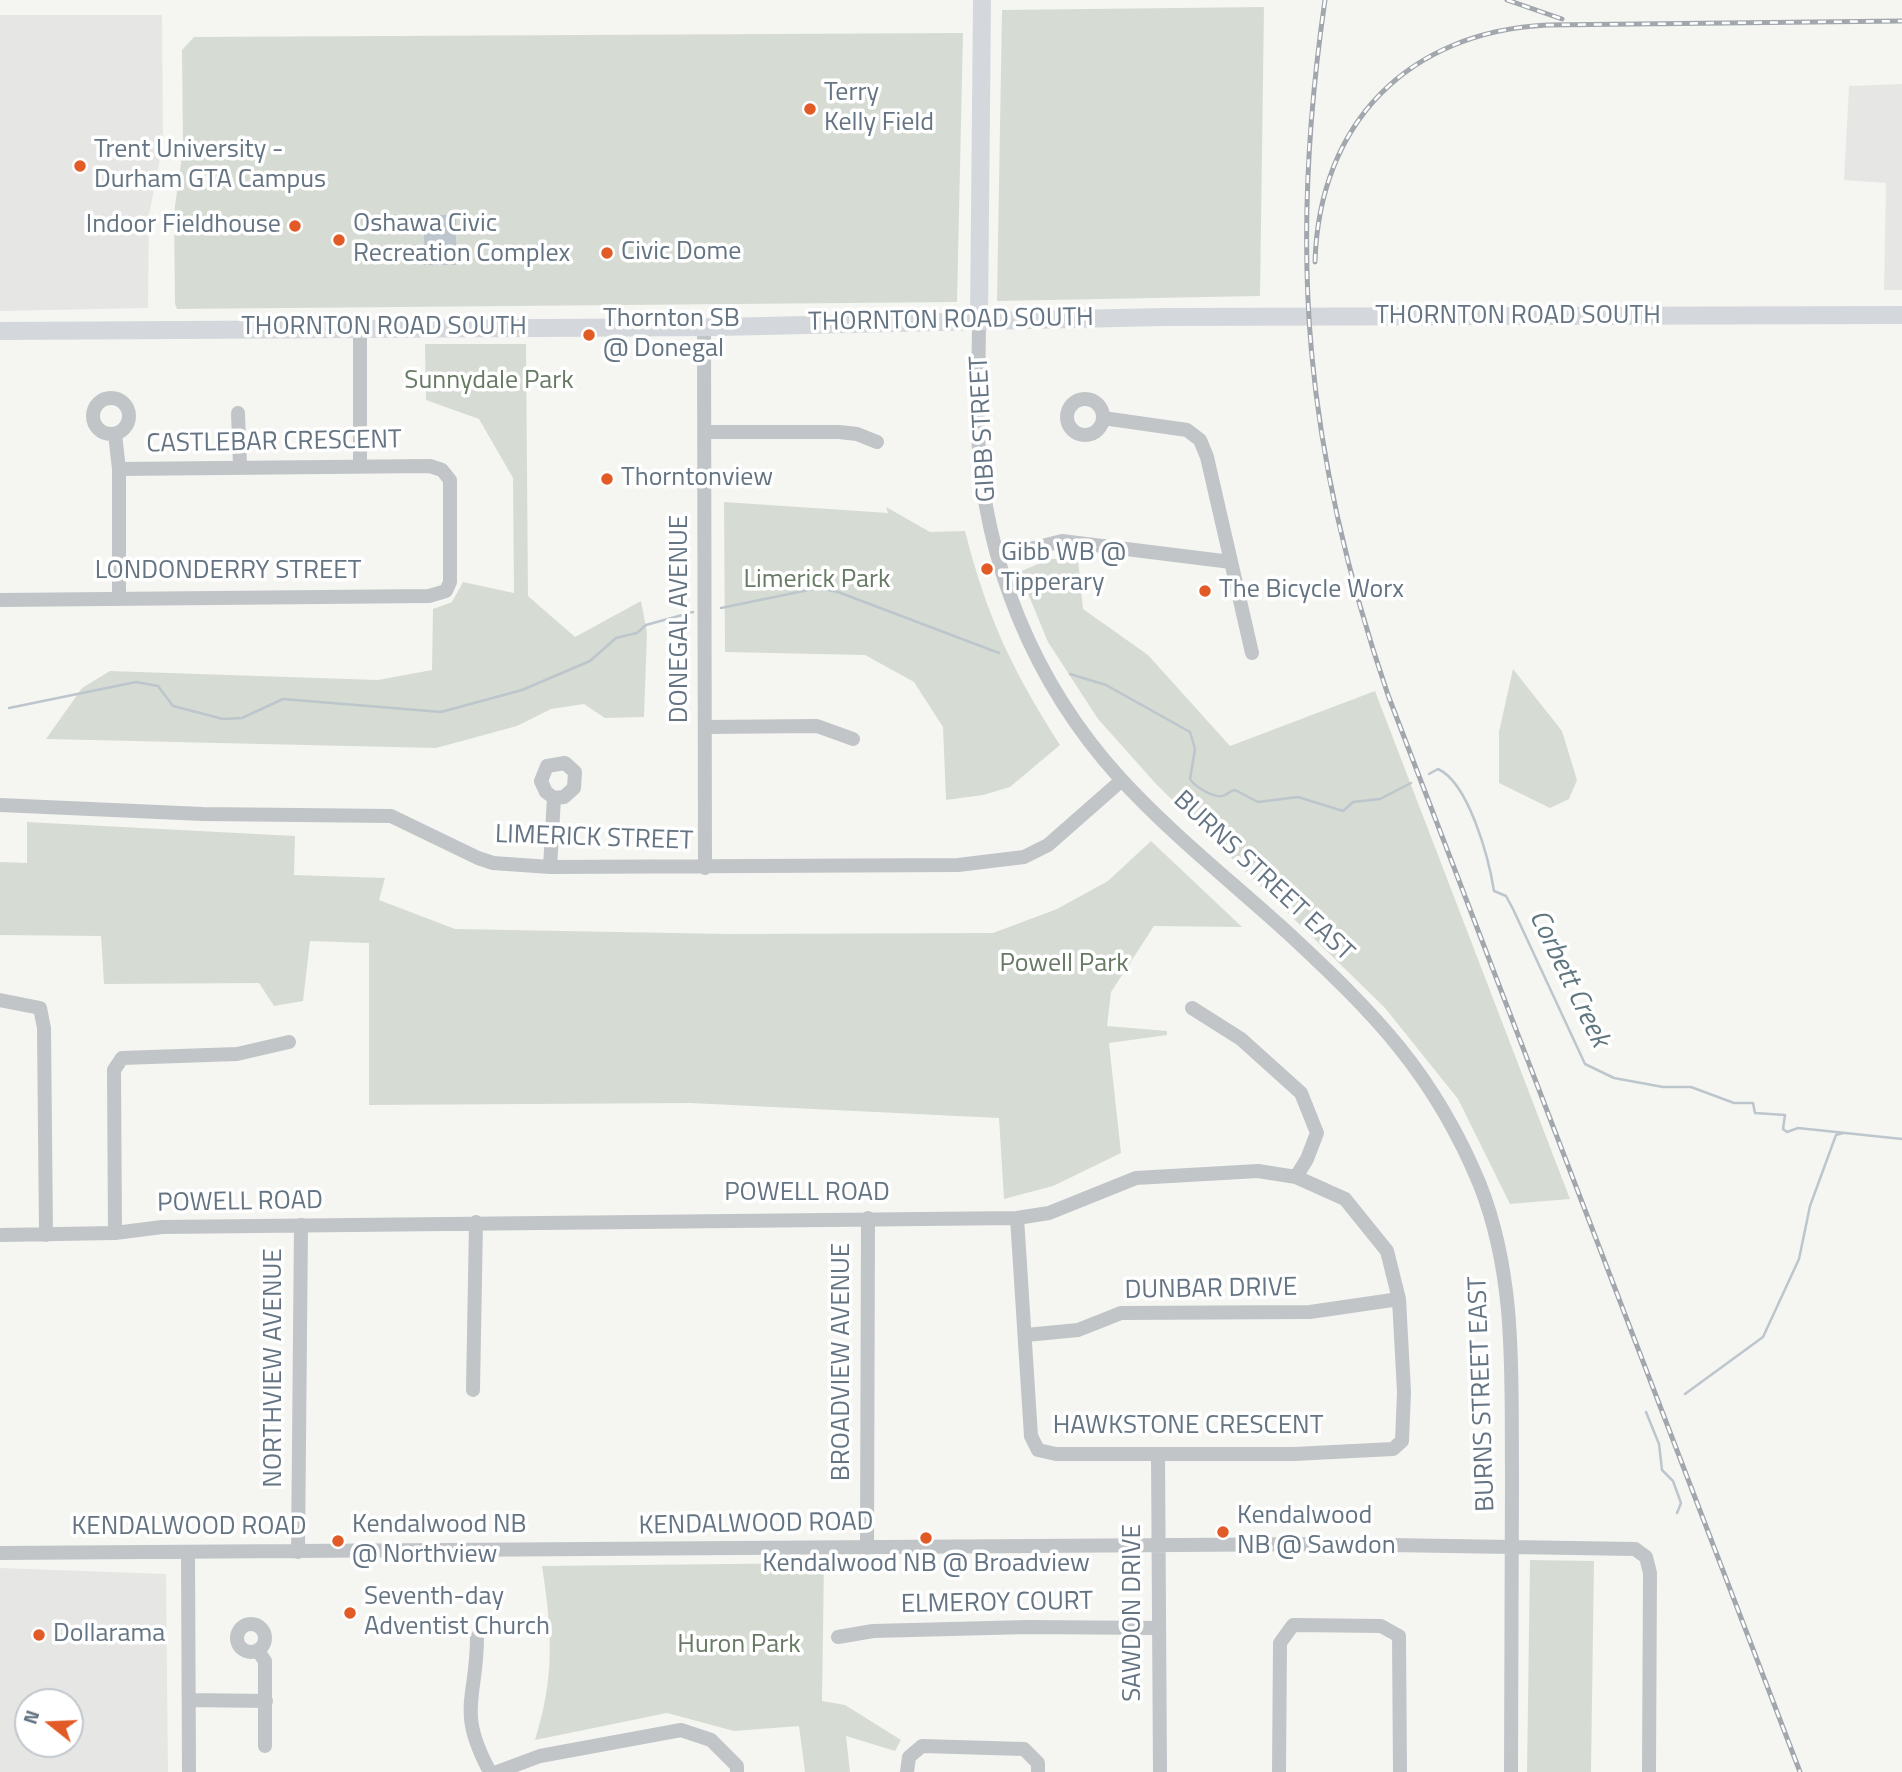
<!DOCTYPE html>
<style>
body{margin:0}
#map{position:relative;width:1902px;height:1772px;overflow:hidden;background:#f5f6f2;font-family:"Titillium Web",sans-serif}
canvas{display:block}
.north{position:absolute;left:14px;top:1688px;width:70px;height:70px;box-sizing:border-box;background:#fff;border:2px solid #c1c7cd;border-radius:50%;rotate:288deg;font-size:19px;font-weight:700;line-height:28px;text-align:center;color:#647483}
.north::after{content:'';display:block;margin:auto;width:24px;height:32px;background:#e25a25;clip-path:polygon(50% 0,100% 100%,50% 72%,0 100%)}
</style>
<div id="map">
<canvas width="1902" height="1772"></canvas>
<div class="north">N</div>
</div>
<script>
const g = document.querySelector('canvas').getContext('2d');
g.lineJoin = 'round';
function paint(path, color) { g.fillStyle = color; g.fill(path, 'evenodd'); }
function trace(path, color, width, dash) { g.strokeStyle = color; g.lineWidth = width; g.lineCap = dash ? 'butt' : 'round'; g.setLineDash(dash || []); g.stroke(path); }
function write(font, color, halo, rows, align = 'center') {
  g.font = font + ' "Titillium Web",sans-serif'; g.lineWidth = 7; g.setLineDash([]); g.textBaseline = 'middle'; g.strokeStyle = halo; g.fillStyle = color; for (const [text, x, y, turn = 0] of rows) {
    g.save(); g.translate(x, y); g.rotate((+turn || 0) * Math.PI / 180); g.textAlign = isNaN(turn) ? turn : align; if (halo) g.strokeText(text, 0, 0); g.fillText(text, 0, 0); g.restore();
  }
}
paint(new Path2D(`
 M0,15H162L163,144L149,215L148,308L0,311Z
 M1902,84V290H1884L1886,183L1844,180L1849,86Z
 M0,1568L166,1574L168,1772H0ZM28,1702H70V1744H28Z`), '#e6e7e5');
paint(new Path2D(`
 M1264,7L1260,296L997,301L1002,10Z
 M963,33L957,302L177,309L175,304L174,213L183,149L182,50L194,37Z
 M425,344H526L528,596L575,637L641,601L647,633L644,717L605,718L584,704L551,709L517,726L436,748L46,739L82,688L110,671L378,680L432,670L433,609L452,602L463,582L514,593L513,478L479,419L426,400Z
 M724,502L888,513L886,507L930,532L965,531C987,617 1012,670 1060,745L1010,787L983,795L946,800L943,727L914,682L865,655L725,652Z
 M1050,559H1078L1083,609L1148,655L1230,746L1375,691L1570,1199L1510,1204L1458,1099L1385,1008L1157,785L1098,719L1048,642L1019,572Z
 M1513,669L1562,731L1577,780L1569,799L1550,808L1499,783V732Z
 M27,822L295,836L294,875L385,878L379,900L455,929L727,934L993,933L1057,909L1108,881L1151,841L1242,927L1154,926L1111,992L1107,1026L1167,1031V1035L1109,1043L1121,1153L1053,1186L1004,1199L999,1118L690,1103L369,1105V943L310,941L303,1001L274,1006L259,983L104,984L101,936L0,935V862L27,863Z
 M1530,1560L1594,1561L1591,1772H1527Z
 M824,1563L822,1701L845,1705L901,1740L895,1751L846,1736L850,1772H805L799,1726L734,1731L667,1713L535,1740C555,1675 552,1632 542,1566Z`), '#d6dcd3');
paint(new Path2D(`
 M424,215H456V265H424Z`), '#bcc6cc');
trace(new Path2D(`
 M721,608L818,588L838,592L999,653
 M1070,674L1106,685L1190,732L1195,749L1190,779C1194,786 1215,800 1225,795C1229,793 1231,790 1235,790L1258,802L1298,797L1343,811L1353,802L1380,799L1411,783
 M9,708L136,682L158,686L173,706L223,719L242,718L283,699L441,712L522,690L590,661L616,638L637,633L646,625L693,612
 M1429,774L1438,769C1469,783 1489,859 1494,891L1506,896L1513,909L1585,1064L1614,1078L1663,1087H1691L1734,1103H1753L1755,1113L1785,1115L1783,1129L1787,1132L1798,1128L1902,1139
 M1685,1394L1763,1337L1799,1259L1810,1206L1836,1135L1843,1133
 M1646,1412L1659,1444L1662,1470L1673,1481L1681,1503L1677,1513`), '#bcc6cc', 2.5);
trace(new Path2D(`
 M979,320C979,358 977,397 978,435C984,562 1034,683 1119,777C1170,833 1232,882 1288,933C1374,1013 1434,1073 1480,1185C1517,1279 1511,1377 1512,1476C1512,1575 1511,1673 1511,1772
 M360,327V466
 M704,327L705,868
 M93 416a18 18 0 1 1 36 0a18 18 0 1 1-36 0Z
 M1067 417a18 18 0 1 1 36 0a18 18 0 1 1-36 0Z
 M238,413L240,466
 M1103,418L1187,430L1200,440L1207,457L1252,653
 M706,432H839L857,434L877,442
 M115,434L119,469V597
 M998,557L1062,541L1231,562
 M0,600L429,596L446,591L450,582V480L442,470L430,466L119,469
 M706,727L817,726L853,739
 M0,805L203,814L391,816L478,858L493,863L550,867L958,865L1024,857L1048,845L1122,780
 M550,867L554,798L546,792L541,781L547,766L565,763L575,772L574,788L564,797L554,798
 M0,1000L40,1008L44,1028L46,1235
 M1192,1008L1241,1039L1301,1093L1317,1133L1307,1159L1296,1177
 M115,1233L114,1070L122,1058L237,1054L289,1042
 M0,1235L115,1233L162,1227L1017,1218L1049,1213L1136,1178L1258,1171L1296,1177L1345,1199L1387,1251L1399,1299L1404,1392L1402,1441L1393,1449L1294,1454H1056L1038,1450L1031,1436L1017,1218
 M1026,1335L1078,1330L1121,1313L1310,1312L1399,1299
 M473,1390L476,1222
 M1158,1454L1160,1772
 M867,1548L868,1218
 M298,1552L301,1225
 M0,1553L1326,1544L1635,1549L1646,1557L1650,1573L1649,1772
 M188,1554L189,1772
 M237 1638a14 14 0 1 1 28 0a14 14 0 1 1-28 0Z
 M477,1637C477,1700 456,1709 490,1772
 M838,1637L873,1631L1028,1627L1157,1628
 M258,1651L265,1661V1746
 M189,1700L266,1701
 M497,1772L540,1756L681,1730L711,1740L737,1766V1772
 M907,1772L909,1757L922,1746L1024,1749L1038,1763V1772
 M1279,1772L1280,1643L1293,1625L1381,1626L1399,1636L1400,1772`), '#c1c5c8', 14);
trace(new Path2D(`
 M979,320L982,0
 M0,331L717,327L1163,317L1902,315`), '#d4d8dc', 18);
const rail = new Path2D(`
 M1325,0C1288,254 1305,452 1388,695L1800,1772
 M1507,0L1562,19
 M1315,262C1319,123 1408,32 1547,25L1902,21`);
trace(rail, '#a1a7ad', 5);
trace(rail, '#fff', 2.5, [8]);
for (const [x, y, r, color] of [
 [810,109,7,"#e25a25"],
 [80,166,7,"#e25a25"],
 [295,226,7,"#e25a25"],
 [339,240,7,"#e25a25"],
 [607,253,7,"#e25a25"],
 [589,335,7,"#e25a25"],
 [607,479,7,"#e25a25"],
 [987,569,7,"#e25a25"],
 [1205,591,7,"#e25a25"],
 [1223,1532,7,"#e25a25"],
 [926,1538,7,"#e25a25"],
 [338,1541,7,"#e25a25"],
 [350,1613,7,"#e25a25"],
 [39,1635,7,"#e25a25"]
]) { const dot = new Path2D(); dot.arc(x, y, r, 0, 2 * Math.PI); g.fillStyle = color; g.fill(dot); trace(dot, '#fff', 2.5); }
write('26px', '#647483', '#fff', [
 ["Terry",824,94],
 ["Kelly Field",824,124],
 ["Trent University -",94,151],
 ["Durham GTA Campus",94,181],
 ["Oshawa Civic",353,225],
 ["Recreation Complex",353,255],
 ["Indoor Fieldhouse",281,226,"right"],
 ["Civic Dome",621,253],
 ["Thornton SB",603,320],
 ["@ Donegal",603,350],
 ["Thorntonview",621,479],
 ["Gibb WB @",1001,554],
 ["Tipperary",1001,584],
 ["The Bicycle Worx",1219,591],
 ["Kendalwood",1237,1517],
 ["NB @ Sawdon",1237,1547],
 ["Kendalwood NB",352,1526],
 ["@ Northview",352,1556],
 ["Kendalwood NB @ Broadview",926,1565,"center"],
 ["Seventh-day",364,1598],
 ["Adventist Church",364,1628],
 ["Dollarama",53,1635]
], 'left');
write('26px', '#647483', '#fff', [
 ["THORNTON ROAD SOUTH",1518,317],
 ["THORNTON ROAD SOUTH",951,321,-1],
 ["THORNTON ROAD SOUTH",384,328],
 ["GIBB STREET",984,429,-93],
 ["CASTLEBAR CRESCENT",274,443,-1],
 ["LONDONDERRY STREET",228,572],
 ["DONEGAL AVENUE",681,619,-90],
 ["LIMERICK STREET",594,839,2],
 ["BURNS STREET EAST",1263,877,43],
 ["POWELL ROAD",807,1194],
 ["POWELL ROAD",240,1203,-1],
 ["DUNBAR DRIVE",1211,1290,-1],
 ["BROADVIEW AVENUE",843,1362,-90],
 ["NORTHVIEW AVENUE",275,1368,-90],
 ["BURNS STREET EAST",1483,1394,-92],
 ["HAWKSTONE CRESCENT",1188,1427],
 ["KENDALWOOD ROAD",756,1525,-1],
 ["KENDALWOOD ROAD",189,1528],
 ["ELMEROY COURT",997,1604,-1],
 ["SAWDON DRIVE",1134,1613,-90]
]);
write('26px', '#677a63', '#fff', [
 ["Sunnydale Park",489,382],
 ["Limerick Park",817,581],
 ["Powell Park",1064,965],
 ["Huron Park",739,1646]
]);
write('italic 28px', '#60767f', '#fff', [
 ["Corbett Creek",1568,979,64]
]);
</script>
